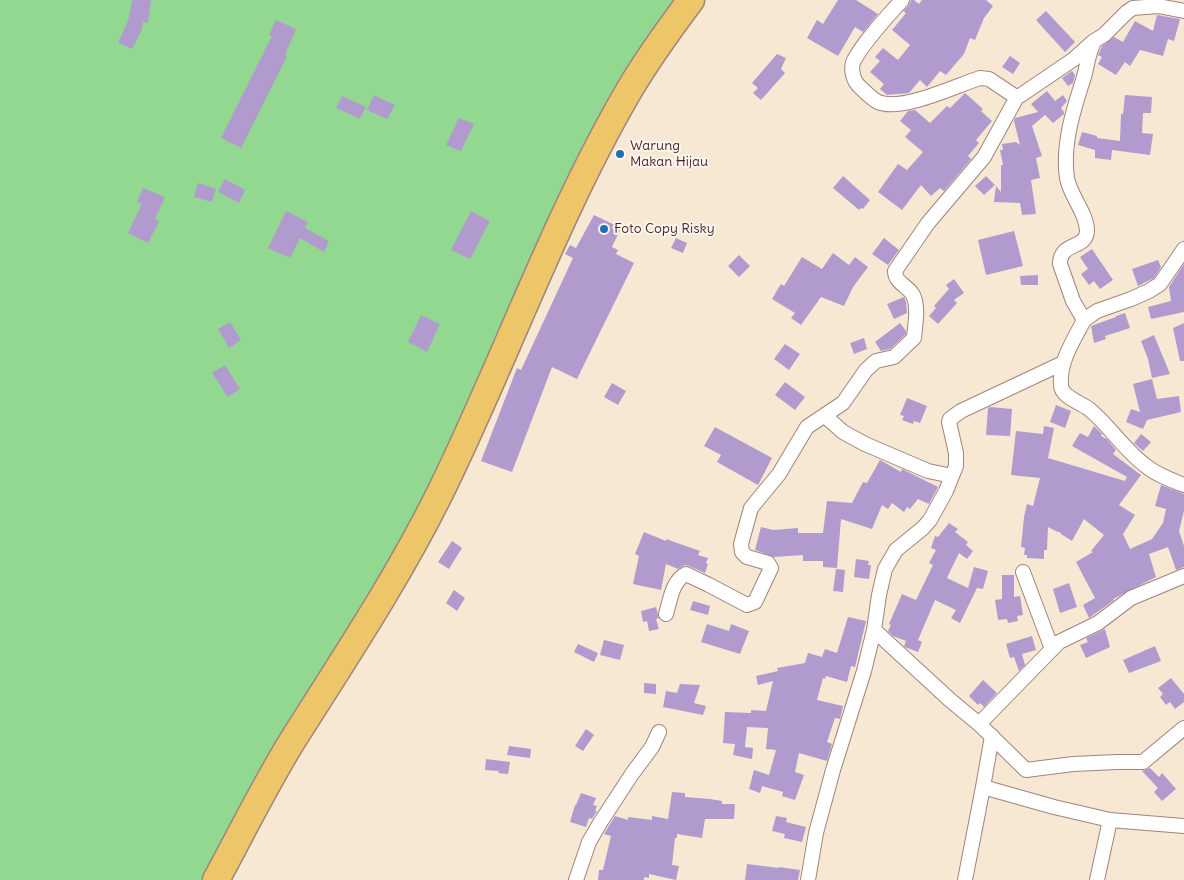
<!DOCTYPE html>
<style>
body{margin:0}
canvas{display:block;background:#f6e8d3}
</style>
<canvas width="1184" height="880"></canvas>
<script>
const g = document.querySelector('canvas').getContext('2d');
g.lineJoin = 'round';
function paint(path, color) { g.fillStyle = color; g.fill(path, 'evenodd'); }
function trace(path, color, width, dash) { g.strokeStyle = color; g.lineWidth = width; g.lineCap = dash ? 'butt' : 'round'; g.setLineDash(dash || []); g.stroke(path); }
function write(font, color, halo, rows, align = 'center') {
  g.font = font + ' Delius,sans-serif'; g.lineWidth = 4; g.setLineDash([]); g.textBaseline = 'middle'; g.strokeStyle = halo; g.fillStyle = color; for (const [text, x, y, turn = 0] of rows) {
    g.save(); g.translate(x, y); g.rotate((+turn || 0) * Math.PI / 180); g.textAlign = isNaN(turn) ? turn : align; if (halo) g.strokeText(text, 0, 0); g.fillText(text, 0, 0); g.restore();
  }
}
paint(new Path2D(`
 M0,0H685L465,428L209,880H0Z`), '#92d891');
paint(new Path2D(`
 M132,0H151L148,23L143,22L142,29L132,49L118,43L129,18Z
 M838,0H856L878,14L863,32L855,27L838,56L807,38L817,20L823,24Z
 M911,0H914L919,4L922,0H986L993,6L984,18L975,40L970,38L964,54L946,75L940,71L927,87L920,80L909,93L887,95L880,89L884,84L870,72L880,61L875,57L883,48L898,60L910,45L892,30L906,13L903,11L909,5Z
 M1046,11L1075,42L1065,52L1036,20Z
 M1157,15L1180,19L1174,41L1168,39L1163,56L1140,50L1130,66L1125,62L1116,75L1098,64L1102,57L1098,55L1102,46L1114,37L1123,42L1135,21L1153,31Z
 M276,20L296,29L285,55L287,56L241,148L221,138L272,36L269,35Z
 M777,54L786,58L781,69L785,73L761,100L753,93L758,88L752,83Z
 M1010,56L1020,63L1013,74L1002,67Z
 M1072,71L1075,75L1073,83L1068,86L1062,78Z
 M1047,91L1055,101L1063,95L1067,101L1061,108L1064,112V114L1053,123L1045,115L1032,126L1042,156L1036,158L1040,178L1031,180L1036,214L1022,215L1020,203L994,202L996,186L1001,192V165H1003L1000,150H1003L1002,144L1016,142L1020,145L1014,121L1015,118L1038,112L1031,104Z
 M965,93L983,109L981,111L992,121L976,140L979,143L968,156L971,159L944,191L940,188L931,196L921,185L902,210L878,192L898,164L907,170L923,152L905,137L911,130L900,121L908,111L915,110L930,123L947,106L950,108Z
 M374,95L395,105L387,119L367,110Z
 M1125,95L1152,97L1151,113H1143L1142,133L1153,134L1150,155L1112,150L1111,160L1095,158V150L1078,145L1082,132L1097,136V138L1120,141L1121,114H1123Z
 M342,96L366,107L360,119L336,108Z
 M459,118L474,124L461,151L446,145Z
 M843,176L870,200L863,209L861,208L859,210L833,188Z
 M986,176L995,185L984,195L975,186Z
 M225,179L245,190L239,203L218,192Z
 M198,183L216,189L212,202L194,197Z
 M143,188L165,197L155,219L159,222L148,243L128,233L142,204L137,202Z
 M286,211L308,222L305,228L329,241L324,252L300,238L290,258L268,248Z
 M471,211L490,221L470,259L451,250Z
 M594,215L621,228L612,247L618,250L616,254L634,263L577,379L552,367L512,472L481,461L517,368L521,370L573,258L565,254L570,245L576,248Z
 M1014,231L1023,266L986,275L978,240Z
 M676,238L687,243L683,253L671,248Z
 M884,238L899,250L888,265L872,254Z
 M1092,249L1113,280L1100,289L1094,281L1089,285L1081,274L1088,269L1080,257Z
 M833,253L849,265L855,257L868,267L853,287L844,306L821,297L801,325L791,318L795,313L772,299L781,284L784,286L802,257L822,269Z
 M739,255L750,266L739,277L728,266Z
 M1158,260L1161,267L1154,278L1138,286L1132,269Z
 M1184,264V312L1151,319L1148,307L1171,301L1169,287Z
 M1038,275V285H1021L1020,276Z
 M954,279L964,293L954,300L957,303L938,324L929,316L936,308L934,306L949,289L946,285Z
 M904,297L906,302L907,313L894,319L887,304Z
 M1125,313L1130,328L1105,336L1106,339L1094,343L1091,326L1116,317V316Z
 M421,315L440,324L427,352L408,342Z
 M230,322L241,340L229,348L218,329Z
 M900,323L906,331V334L890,349L881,351L875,342Z
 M1184,323V361H1180L1173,328Z
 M1154,335L1170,374L1152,378L1148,359L1141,341Z
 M864,338L867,349L854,354L850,343Z
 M785,344L800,354L789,370L774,359Z
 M225,365L240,389L228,397L212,373Z
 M1152,379L1157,399L1179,396L1181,412L1147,420L1143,429L1126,422L1131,409L1140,412L1133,384Z
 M785,382L805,397L795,410L775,395Z
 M612,383L626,391L618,405L604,397Z
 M907,398L927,406L920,423L914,421L913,424L902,420L904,416L900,415Z
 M1056,405L1071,411L1065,428L1050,422Z
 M990,407L1012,409L1010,436L986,435L988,408Z
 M1044,426L1054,428L1048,458L1125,481L1127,477L1072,446L1080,433L1088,437L1094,426L1102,434L1101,436L1107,439L1116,450L1113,454L1141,475L1119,505L1135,515L1123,534L1130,549L1152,539L1163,523L1166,509L1155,506L1161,485L1184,494V511L1179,531L1184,546V567L1176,570L1168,547L1149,554L1156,577L1113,599L1114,600L1089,618L1083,605L1095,598L1076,562L1093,552L1091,551L1104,535L1084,519L1072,541L1061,534L1060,532H1058L1048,527L1047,550H1044V559L1027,558V555H1024L1025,548L1021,547L1024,517L1027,504L1033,506L1040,478L1011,475L1016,431L1043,434Z
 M715,427L772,458L758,485L717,462L721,455L704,446Z
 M1141,434L1151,442L1143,451L1134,443Z
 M880,460L901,472L902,469L938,487L929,504L918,499L910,509L907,507L904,512L892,503L888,509L882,505L872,529L841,519L837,568L823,567V561H803V555L774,557L755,550L761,527L773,530L798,528V533H823L827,501L852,503L863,482L867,483Z
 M949,523L958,529L955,532L968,542L966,545L973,551L967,559L959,553L947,578L968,588L974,567L988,571L983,589L977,588L960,623L951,618L956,610L935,600L918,640L922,642L918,652L905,647L904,646L906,641L893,636L888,631L891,625L889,624L902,594L916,600L933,565L929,563L936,550L931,548L935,536L938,537Z
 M644,532L666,541V539L700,551L698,555L708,558L706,563L708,564L705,573L689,566L685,565L678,569L666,564L661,590L633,584L639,556L635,554Z
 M452,541L462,548L449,569L438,562Z
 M856,559L869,561L868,565H871L869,579L854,577Z
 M836,569L845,570L843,592L833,591Z
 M1002,575H1014V597L1020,596L1023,615L1017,616L1018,621L1008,623L1007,619L998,620L995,600L1002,599Z
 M1069,583L1077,607L1060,613L1053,589Z
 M454,590L465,598L457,611L446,603Z
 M693,601L710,606L708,615L690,610Z
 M656,607L659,618L656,619L659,629L649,631L647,621L643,622L641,611Z
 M848,617L866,621L855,667L851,666L847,682L826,676L825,679L823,678L817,700L843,706L840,719L835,718L827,742L832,744L827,761L799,753L795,772L804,775L795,800L782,796L783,792L762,786L760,793L749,789L754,770L769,775L776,750L766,749L768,728L747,727L745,747L753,748L752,759L733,755L735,744L723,743L725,712L751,713V710L766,711L773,681L758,685L756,676L778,671L777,668L805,663L808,653L822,657L825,649L837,653Z
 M707,624L729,631L731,624L749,631L740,654L701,642Z
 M1105,629L1110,647L1086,658L1080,645L1088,642L1086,638Z
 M1032,636L1036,650L1022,654L1025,665L1019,671L1014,657L1010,658L1006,644Z
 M604,640L624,645L620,660L600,655Z
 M578,644L598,653L594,662L574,652Z
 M1155,646L1161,661L1129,673L1123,660Z
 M1171,678L1184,694V702L1175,709L1170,702L1166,705L1160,697L1163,694L1158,688Z
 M983,680L997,693L984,707L980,703L978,705L969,696Z
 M644,683L656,684V694L644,693Z
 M680,684L700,685L694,703L706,706L703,715L663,707L666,691L677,693Z
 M586,729L594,735L583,751L575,746Z
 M509,746L531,749L530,758L507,755Z
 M486,759L510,762L508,774L498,773L499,771L485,770Z
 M1150,768L1159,777L1162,773L1176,789L1162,801L1154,792L1158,788L1142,771Z
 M672,792L685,793V797L710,799L722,801V804H735L734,819H705L702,838L677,834V838H675L672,865L679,866L676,880L649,874V878L644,877V880H598L599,870H603L611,836L604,834L615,816L628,820V817L652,820V816L668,819Z
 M581,793L596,798L593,805L597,806L595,811H597L592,819L589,818L586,827L570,822L575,805H576Z
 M776,816L787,818L786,822L806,827L802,842L784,838L785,834L772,831Z
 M747,864L779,868V867L800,870L798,880H745Z`), '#b19bce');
const street = new Path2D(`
 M902,0C886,18 866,39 854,60C850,68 853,81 860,87C865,92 872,99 878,102C902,112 955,86 980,78L989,79L1013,95L1017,97L1021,95L1074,59L1094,41L1104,35L1127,12L1133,8L1158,6L1184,11
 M1093,44C1088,55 1087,66 1084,77C1074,108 1062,144 1067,178C1070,196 1087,213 1087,231C1086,250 1060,241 1060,264L1073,301L1084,320L1097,311L1131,299L1149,291L1160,284L1184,249
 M1084,320C1074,340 1059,361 1061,385C1061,397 1080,402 1089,409C1110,426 1124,450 1146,466C1157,475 1171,480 1184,485
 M825,416L843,432L865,444L928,471L952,476
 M1023,572L1052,649
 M666,614C670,601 672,581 686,574L709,585L747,605L755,602L771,568L768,563L747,557L742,552L741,544L751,508L779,474L807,427L843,403L866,370L876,361L894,357L914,338C915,325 919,308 913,295C907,285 895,283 895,271L928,223L984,157L1017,97
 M874,630L950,700L979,724L1026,770L1073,764L1117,762H1143L1184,728
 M979,724L1059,642L1098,623L1131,598L1184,576
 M983,787L992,736
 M1110,820L1184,826
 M576,880L589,842L600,823L632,774L652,747L659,732
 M808,880L816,833L833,770L864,671L874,630L879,595L885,569L896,550L923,528L930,520L946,491L956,466V453L949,422L950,419L961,411L1063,363
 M965,880L983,787L1054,807L1110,820L1097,880`);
const highway = new Path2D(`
 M216,880C241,834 264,787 291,743C342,662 395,583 438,497C505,362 554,218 631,87C649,57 670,28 691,0`);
trace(street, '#a0847f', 16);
trace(highway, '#a0847f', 29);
trace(street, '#fff', 14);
trace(highway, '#ecc669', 26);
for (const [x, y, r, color] of [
 [620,154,5,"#1f6fb2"],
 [604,229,5,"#1f6fb2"]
]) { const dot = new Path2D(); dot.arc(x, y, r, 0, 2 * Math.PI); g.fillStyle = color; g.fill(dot); trace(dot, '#fbf7ec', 2); }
write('14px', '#4a1f2b', '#fbf7ec', [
 ["Warung",630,146],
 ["Makan Hijau",630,162],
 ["Foto Copy Risky",614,229]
], 'left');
</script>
